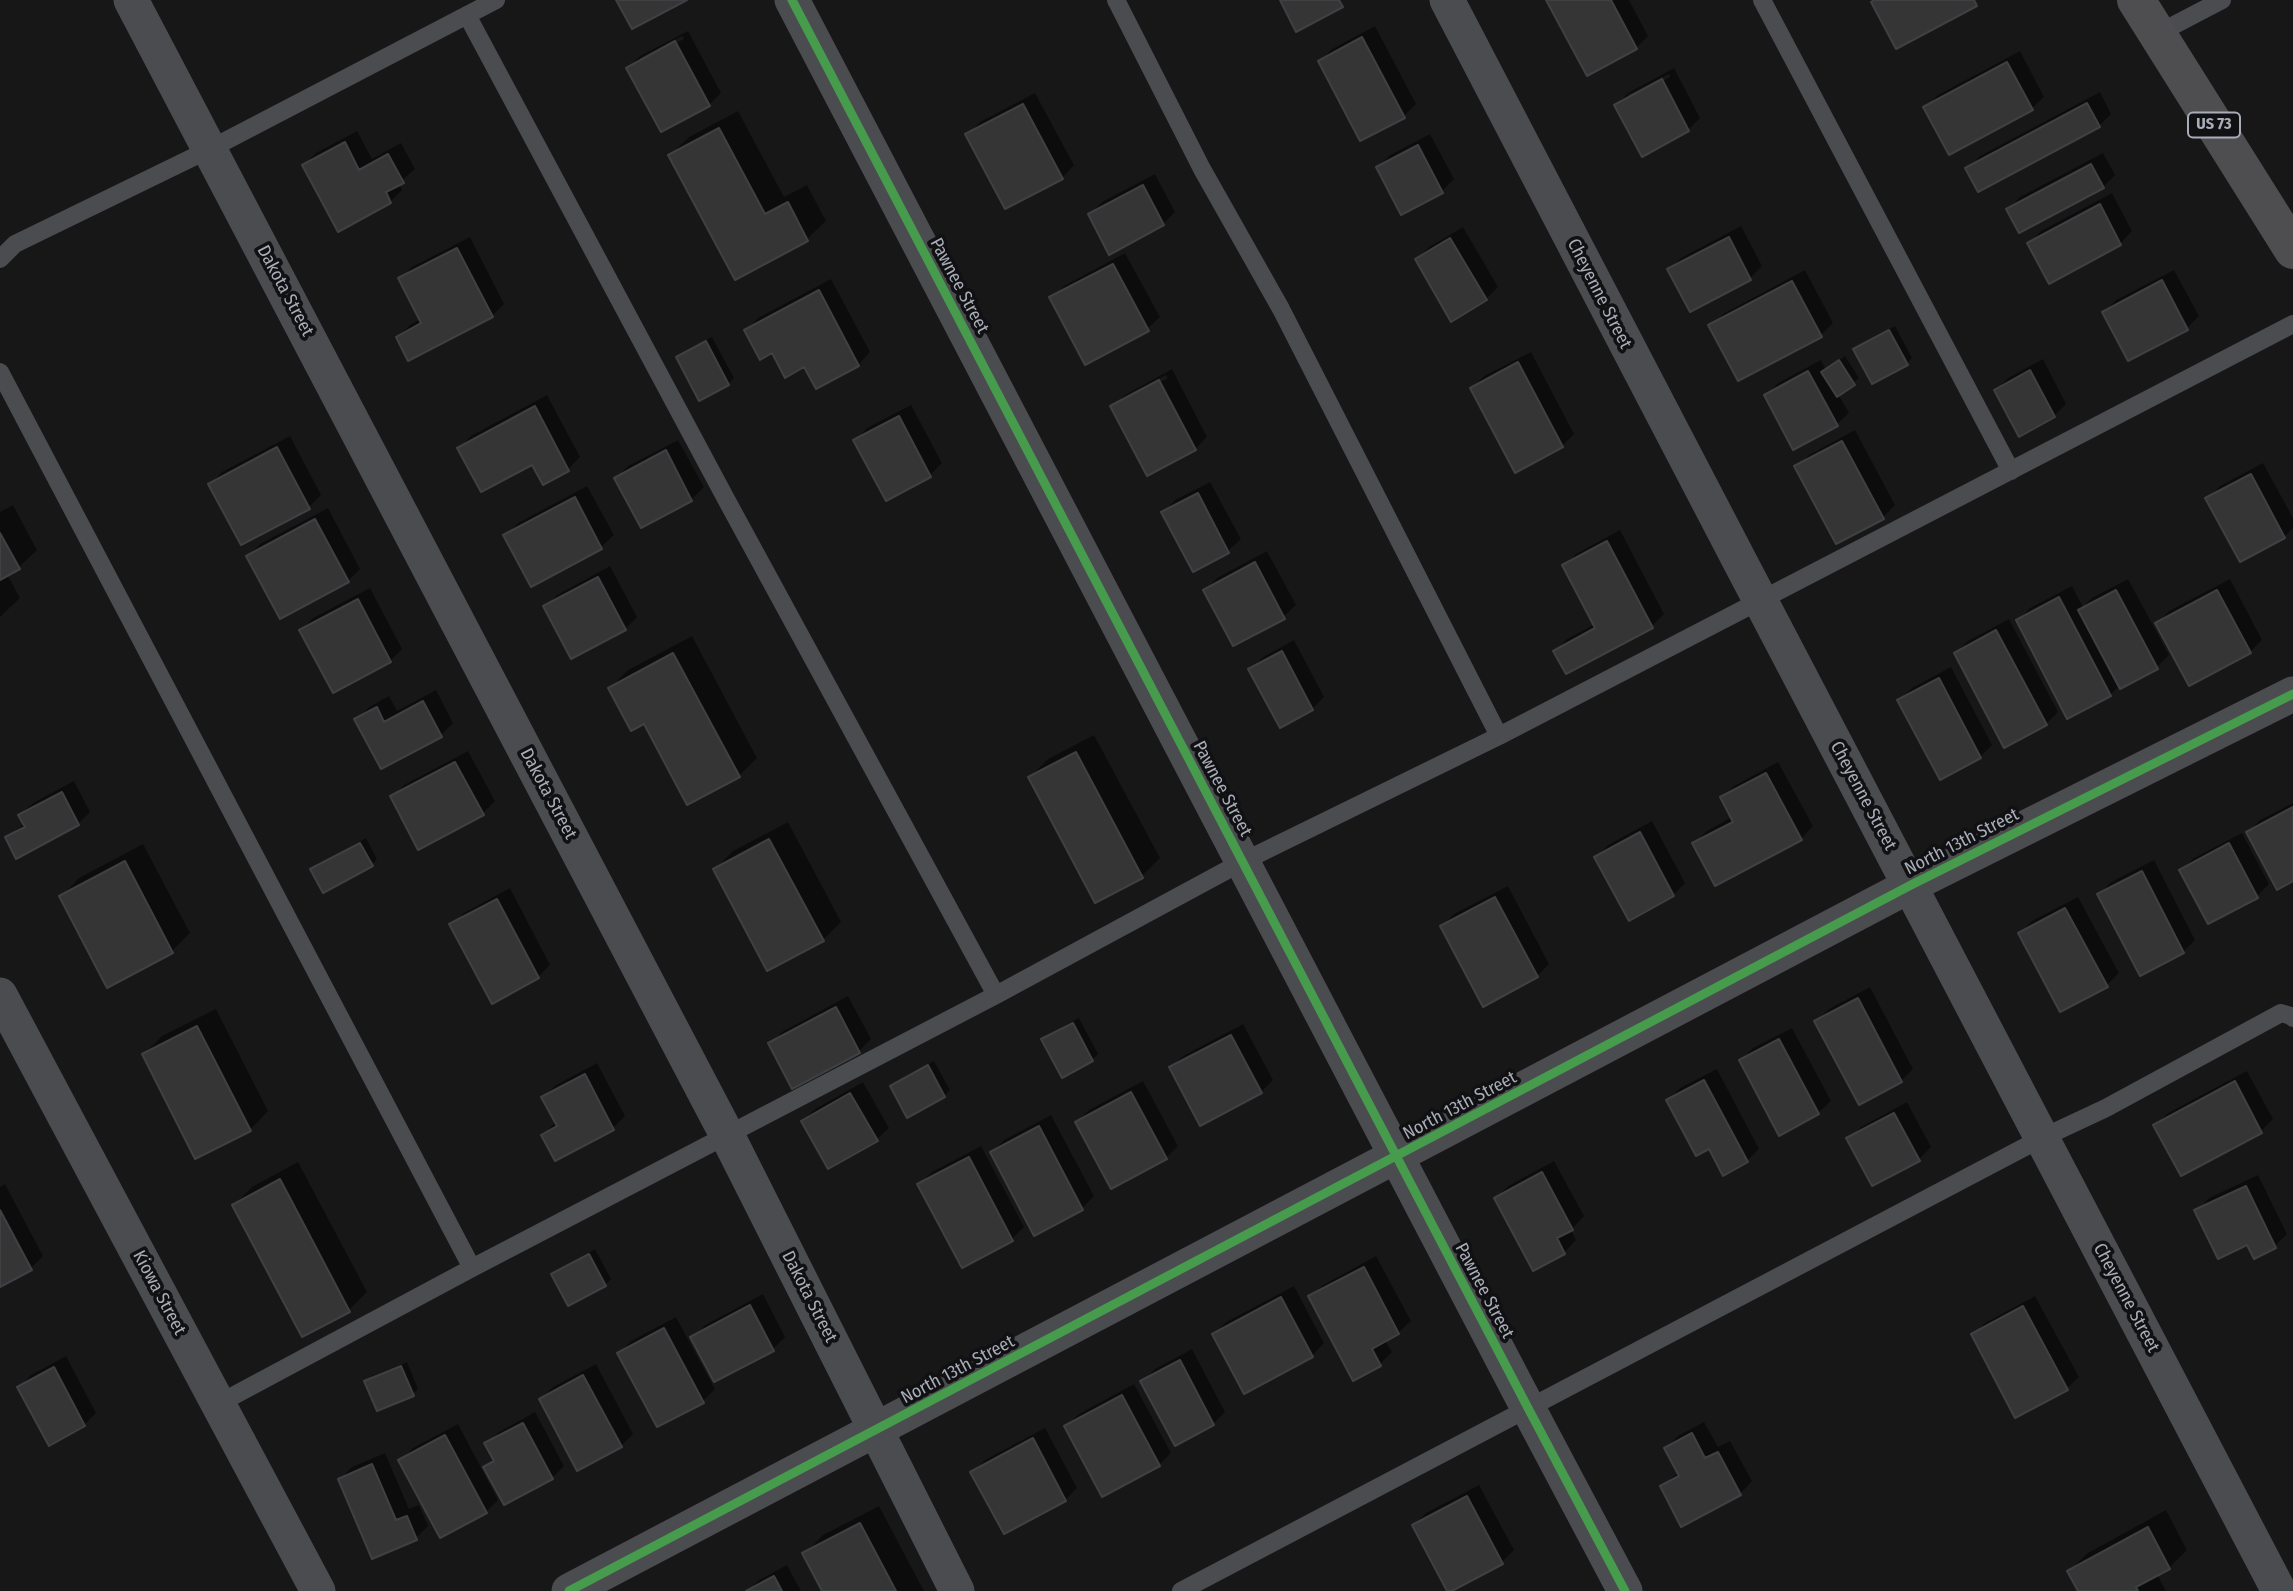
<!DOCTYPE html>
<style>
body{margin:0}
canvas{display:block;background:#171717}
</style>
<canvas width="2293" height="1591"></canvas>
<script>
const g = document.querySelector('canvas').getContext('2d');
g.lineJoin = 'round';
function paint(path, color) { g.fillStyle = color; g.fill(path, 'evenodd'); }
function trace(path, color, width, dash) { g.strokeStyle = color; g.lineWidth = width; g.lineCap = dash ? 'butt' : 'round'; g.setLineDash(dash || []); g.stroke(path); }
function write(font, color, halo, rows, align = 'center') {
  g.font = font + ' "Fira Sans Condensed",sans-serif'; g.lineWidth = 7; g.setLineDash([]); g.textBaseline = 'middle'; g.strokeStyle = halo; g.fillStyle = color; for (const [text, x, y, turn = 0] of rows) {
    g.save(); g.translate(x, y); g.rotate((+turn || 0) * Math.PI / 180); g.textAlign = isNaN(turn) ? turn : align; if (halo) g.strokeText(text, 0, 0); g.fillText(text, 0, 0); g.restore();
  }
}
paint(new Path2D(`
 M1548,0H1629L1648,36L1636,48Z
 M1375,26L1416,104L1404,116L1320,61L1332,49Z
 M688,31L721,93L709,105L628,68L640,56ZM682,36L684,39L640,62V58Z
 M2020,51L2044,97L2031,109L1926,107L1938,95Z
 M1674,68L1700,118L1688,130L1642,154L1616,105L1628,93ZM1669,74L1670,77L1628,99V95Z
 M2100,92L2111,114L2099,126L1968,168L1980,156Z
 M1035,93L1074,165L1062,178L968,134L980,122Z
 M738,111L784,197L807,185L826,221L807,239L735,277L670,155L689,137Z
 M357,131L372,159L401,143L415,169L399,183L402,190L390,202L304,165L316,153Z
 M1430,134L1454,179L1442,191L1402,213L1378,167L1390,155Z
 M2103,153L2115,175L2103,187L2008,210L2020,197Z
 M1155,174L1175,212L1163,224L1090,214L1102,202Z
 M2112,193L2132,231L2120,244L2029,243L2041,231Z
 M1741,226L1762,266L1750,278L1690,310L1669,270L1681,258Z
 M1463,227L1498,287L1486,299L1417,259L1429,247Z
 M470,237L504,304L492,316L398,337L410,325L421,319L400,279L412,267Z
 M1125,253L1160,317L1147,329L1052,298L1064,286Z
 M1805,270L1833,323L1821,335L1711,326L1723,314Z
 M2174,270L2199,316L2187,328L2104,312L2116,300Z
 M831,279L870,352L858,365H805L773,351L746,330L758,318Z
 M1895,326L1912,358L1907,363L1855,349L1861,344Z
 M712,337L734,378L728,384L678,357L684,352Z
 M1531,352L1574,434L1562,446L1472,388L1484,376Z
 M1845,356L1859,378L1838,394L1849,413L1836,425L1766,395L1778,383L1821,360L1826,370Z
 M2043,359L2066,404L2054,416L1996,390L2008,378Z
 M1172,369L1207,437L1195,449L1148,474L1112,407L1125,395ZM1166,375L1168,378L1124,401V397Z
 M547,395L580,457L568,469L459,448L471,436Z
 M911,405L942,463L930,475L855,441L867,428Z
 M1855,430L1895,505L1883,517L1797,467L1809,455Z
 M290,436L321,495L309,507L210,484L222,472Z
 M678,440L704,487L691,500L642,526L616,478L628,466Z
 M2263,463L2293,518V528L2284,537L2208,498L2220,486Z
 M1210,482L1241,539L1228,551L1193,570L1163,513L1175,500Z
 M587,486L614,535L601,547L532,584L506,535L518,523Z
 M13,505L37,550L18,568L7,574L20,598L0,617V512Z
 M328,508L360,569L348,581L248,556L260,544Z
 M1620,530L1664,614L1652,626L1566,672L1555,651L1567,639L1595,624L1564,566L1576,554Z
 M1267,551L1296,605L1283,617L1205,590L1217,578Z
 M610,566L637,617L625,629L545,607L557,595Z
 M2128,579L2169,655L2157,667L2120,685L2110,695L2018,620L2030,608L2072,586L2083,607L2092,598Z
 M2230,579L2262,640L2250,652L2157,623L2169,611Z
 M370,588L402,649L390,661L301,630L313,618Z
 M2009,619L2058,712L2046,724L1956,653L1968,641Z
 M692,636L757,758L739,776L645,721L610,688L628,670Z
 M1294,640L1324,697L1312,709L1251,669L1263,657Z
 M1951,667L1992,745L1980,757L1941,778L1899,700L1912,688Z
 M436,690L453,723L441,735L357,720L369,707L389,696L397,711Z
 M1094,735L1160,858L1142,876L1030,777L1048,759Z
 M468,751L495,801L483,813L392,797L404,785Z
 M1778,762L1813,826L1801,839L1694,843L1707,831L1732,817L1722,798L1734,786Z
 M74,781L90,812L78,824L17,857L7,838L25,823L20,815L33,803Z
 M2293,803V879L2248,832L2260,820Z
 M1652,821L1685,883L1673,895L1596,857L1608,845Z
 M788,822L841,922L823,940L715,869L733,851Z
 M2242,833L2269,884L2257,896L2209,922L2181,870L2194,858Z
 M366,838L377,859L372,865L312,870L318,864Z
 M143,844L190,933L172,951L61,897L79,878Z
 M2154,860L2195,940L2183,952L2099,894L2111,882Z
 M1508,886L1549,964L1537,976L1442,926L1454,914Z
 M510,888L550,965L538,977L492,1001L452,925L464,913Z
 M2078,897L2119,973L2106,986L2020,933L2032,921Z
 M1870,987L1913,1069L1901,1081L1816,1021L1829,1009Z
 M848,996L871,1039L859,1051L770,1044L782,1032Z
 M216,1009L268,1111L250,1130L144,1054L162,1036Z
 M1079,1018L1098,1054L1092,1060L1044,1039L1049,1034Z
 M1243,1024L1273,1080L1261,1092L1171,1068L1183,1056Z
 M1792,1028L1831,1101L1818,1113L1780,1133L1741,1060L1753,1048Z
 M934,1061L950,1090L944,1096L892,1086L897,1081Z
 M597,1063L625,1116L613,1128L543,1135L556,1122L543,1097L556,1085Z
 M1717,1069L1759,1149L1747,1161L1710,1147L1668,1100L1680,1088Z
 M2247,1071L2273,1119L2261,1131L2155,1125L2168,1113Z
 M1143,1081L1178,1146L1166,1158L1077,1122L1089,1110Z
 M863,1082L889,1128L876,1140L803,1121L815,1109Z
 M1907,1102L1931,1147L1919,1159L1849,1139L1861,1127Z
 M1051,1115L1094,1196L1082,1208L1035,1234L992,1152L1004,1140Z
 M981,1146L1024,1227L1012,1239L963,1266L919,1184L932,1172Z
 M1554,1161L1584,1216L1571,1230L1576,1240L1564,1253L1534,1269L1496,1198L1508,1186Z
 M298,1162L367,1292L349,1310L234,1205L252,1187Z
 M2258,1175L2287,1234L2275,1246L2248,1243L2197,1211L2209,1198Z
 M5,1184L43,1256L31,1268L0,1285V1187Z
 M595,1249L611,1279L605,1285L553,1274L559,1269Z
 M1376,1256L1411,1321L1398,1333L1385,1340L1392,1352L1380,1364L1311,1297L1323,1285Z
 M1294,1286L1324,1343L1312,1356L1214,1334L1226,1322Z
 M763,1294L785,1337L773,1349L715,1380L693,1338L705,1325Z
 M2035,1296L2079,1377L2066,1389L1973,1335L1985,1323Z
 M676,1317L715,1389L703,1401L619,1353L631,1341Z
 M1192,1349L1225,1412L1213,1424L1143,1381L1155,1369Z
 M66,1356L96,1413L84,1425L19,1387L31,1375Z
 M407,1362L418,1389L413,1394L366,1382L372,1376Z
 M596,1364L633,1434L621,1446L541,1399L553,1387Z
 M1134,1384L1171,1453L1159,1465L1066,1426L1079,1414Z
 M535,1412L564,1466L552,1478L486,1467L494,1458L486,1444L499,1432Z
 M1704,1422L1718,1447L1730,1441L1752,1481L1740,1494L1662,1486L1679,1472L1666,1448L1678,1436Z
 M458,1424L498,1500L486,1512L400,1460L413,1448Z
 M1045,1428L1077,1488L1065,1500L973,1472L985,1460Z
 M385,1453L409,1509L419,1505L428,1526L416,1538L340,1479L352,1467Z
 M1479,1485L1514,1550L1502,1562L1414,1525L1426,1513Z
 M879,1506L924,1591H824L805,1554L823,1535Z
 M2166,1510L2187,1550L2169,1568L2157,1574L2166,1591H2080L2069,1571L2088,1553Z
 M787,1565L801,1591H748L759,1580Z`), '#0007');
const building = new Path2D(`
 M616,0H687L632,29Z
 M1280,0H1339L1343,7L1296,32Z
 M1546,0H1611L1637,49L1587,76Z
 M1874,0H1974L1977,6L1896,49L1871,2Z
 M1362,37L1405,118L1360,141L1318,61Z
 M675,41L710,106L661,132L626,68Z
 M2007,62L2033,110L1949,155L1923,107Z
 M1662,79L1689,131L1642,157L1614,105Z
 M2087,103L2100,127L1978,192L1965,168Z
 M1023,104L1063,179L1005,209L965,134Z
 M719,128L765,214L788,202L808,241L735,280L668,155Z
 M345,142L359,170L388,154L404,183L386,192L391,203L338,232L302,165Z
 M1418,145L1443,193L1401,215L1376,167Z
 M2091,164L2104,188L2019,233L2006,209Z
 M1143,185L1164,225L1109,255L1088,214Z
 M2100,204L2121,245L2049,284L2027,243Z
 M1729,237L1751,280L1690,312L1667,269Z
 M1450,238L1487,300L1451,322L1415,259Z
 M457,248L493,317L408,361L396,337L421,323L398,278Z
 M1113,264L1149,331L1085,365L1049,297Z
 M2162,280L2188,330L2128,361L2102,312Z
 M1792,281L1822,337L1738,381L1708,325Z
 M819,290L859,366L816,389L804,367L785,378L772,353L760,360L744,330Z
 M1889,330L1908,365L1872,384L1853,349Z
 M706,341L729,385L699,401L676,357Z
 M1839,360L1855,385L1837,397L1821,372Z
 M1518,362L1563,447L1515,473L1470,388Z
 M2030,370L2055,417L2019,437L1994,390Z
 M1808,371L1838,426L1793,450L1764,395Z
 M1159,380L1196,450L1147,476L1110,406Z
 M535,406L569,471L543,485L532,465L481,492L457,448Z
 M899,416L931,477L886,501L853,440Z
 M1842,441L1884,519L1836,544L1794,466Z
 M277,447L310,509L241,545L208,484Z
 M666,450L692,501L641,528L614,478Z
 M2251,474L2285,538L2240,562L2205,498Z
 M1198,493L1229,553L1193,572L1161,512Z
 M575,497L602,549L531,587L503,535Z
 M315,519L349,582L280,619L246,556Z
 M0,533L20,569L0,580Z
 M1607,541L1653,628L1566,674L1553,651L1595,628L1562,565Z
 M1255,562L1285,619L1233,646L1203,590Z
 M598,577L626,630L571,659L543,606Z
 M2116,590L2158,669L2120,689L2078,610Z
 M2217,590L2251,653L2189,686L2155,623Z
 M2059,597L2111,696L2067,719L2016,620Z
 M358,599L391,662L333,693L299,630Z
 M1996,630L2047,725L2004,748L1954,653Z
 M1282,651L1313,710L1280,728L1248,669Z
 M673,653L740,777L687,805L644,724L631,731L608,688Z
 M1939,678L1981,758L1940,780L1897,700Z
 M423,701L442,737L381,769L354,719L377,707L384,722Z
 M1076,752L1143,878L1095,903L1028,777Z
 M455,762L484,815L418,850L390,796Z
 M1766,773L1802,840L1715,886L1692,843L1733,822L1720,797Z
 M62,792L79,825L16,859L5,837L25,827L18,815Z
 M2293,807V881L2277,890L2246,832Z
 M1640,832L1674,896L1629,921L1594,857Z
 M769,839L824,941L767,971L713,869Z
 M360,843L373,866L323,893L310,869Z
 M2229,843L2258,898L2208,924L2179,870Z
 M125,861L173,953L107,988L59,896Z
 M2142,871L2184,953L2140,976L2097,894Z
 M1495,897L1538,977L1483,1007L1440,926Z
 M497,899L539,978L492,1004L449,924Z
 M2065,908L2108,987L2060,1012L2018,933Z
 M1858,998L1902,1082L1859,1105L1814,1021Z
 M836,1007L860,1053L792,1089L768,1043Z
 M1073,1023L1093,1061L1062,1078L1041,1039Z
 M197,1026L251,1131L195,1159L142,1054Z
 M1231,1035L1262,1093L1200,1126L1169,1067Z
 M1779,1039L1819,1114L1779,1136L1739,1060Z
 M928,1065L945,1097L907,1118L890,1086Z
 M585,1074L614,1130L555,1161L541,1135L557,1126L541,1097Z
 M1704,1080L1748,1162L1723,1176L1709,1149L1696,1156L1666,1100Z
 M2235,1081L2262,1133L2181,1176L2153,1125Z
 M1131,1092L1167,1159L1111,1189L1075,1122Z
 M850,1093L878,1141L828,1169L801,1121Z
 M1894,1113L1920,1161L1872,1186L1846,1138Z
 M1039,1126L1083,1210L1034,1236L990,1152Z
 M969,1157L1013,1241L962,1268L917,1184Z
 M1542,1172L1573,1230L1557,1238L1565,1254L1533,1271L1494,1198Z
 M280,1179L350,1312L302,1337L232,1205Z
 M2246,1186L2276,1248L2254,1259L2247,1245L2218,1259L2194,1210Z
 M0,1210L32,1270L0,1287Z
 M589,1254L606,1286L568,1306L551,1274Z
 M1364,1267L1399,1334L1372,1349L1381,1366L1353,1381L1308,1296Z
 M1281,1297L1313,1357L1244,1394L1212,1334Z
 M750,1305L774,1351L714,1382L690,1337Z
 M2023,1306L2068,1390L2015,1418L1971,1334Z
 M664,1328L704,1403L657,1427L617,1353Z
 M1180,1360L1214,1425L1175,1446L1140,1381Z
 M401,1366L414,1396L377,1411L364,1381Z
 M54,1367L85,1426L49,1446L17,1387Z
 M583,1375L622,1447L577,1471L539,1399Z
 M1122,1395L1160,1466L1102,1497L1064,1426Z
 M523,1423L553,1479L504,1505L483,1467L494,1461L484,1443Z
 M1692,1433L1705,1458L1718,1452L1741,1495L1681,1527L1660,1486L1679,1476L1664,1448Z
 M445,1435L487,1513L440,1538L398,1460Z
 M1033,1438L1066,1501L1004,1534L970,1472Z
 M372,1464L396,1520L407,1516L417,1540L372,1559L338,1479Z
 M1467,1496L1503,1564L1452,1591H1447L1412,1525Z
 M860,1523L896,1591H822L802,1553Z
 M2148,1527L2170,1569L2136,1587L2138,1591H2078L2067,1571Z
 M774,1576L782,1591H746Z`);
paint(building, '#353536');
trace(building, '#3f4043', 2);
trace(new Path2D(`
 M1116,0L1202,169L1281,309L1499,736
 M1762,0L2011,471
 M467,15L726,499L996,995
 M2157,34L2222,0
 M0,259L15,244L210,149L496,0
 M0,372L472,1268
 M218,1404L472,1268L996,995L1242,862L1499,736L2293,324
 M1181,1591L2042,1138L2106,1108L2281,1013L2291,1016L2293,1018`), '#4b4c50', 18);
trace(new Path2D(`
 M131,0L727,1135L957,1591
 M792,0L1528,1408L1625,1591
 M1447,0C1723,531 2002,1061 2279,1591
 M0,995L318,1591
 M569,1591L1911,885L2293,694`), '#4b4c50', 35);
trace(new Path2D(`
 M2136,0L2293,250`), '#4e4e51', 38);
trace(new Path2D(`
 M792,0L1528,1408L1625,1591
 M569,1591L1911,885L2293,694`), '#469c4c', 9);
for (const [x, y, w] of [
 [2214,125,52]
]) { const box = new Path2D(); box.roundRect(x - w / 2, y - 12.5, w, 25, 5); g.fillStyle = '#111113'; g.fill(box); trace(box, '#a8adb8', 2); }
write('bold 16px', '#a8adb8', null, [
 ["US 73",2214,125]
]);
write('18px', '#a8adb8', '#111113', [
 ["Pawnee Street",959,286,62],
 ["Dakota Street",285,291,62],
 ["Cheyenne Street",1599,294,63],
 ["Pawnee Street",1222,789,62],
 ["Dakota Street",548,794,62],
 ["Cheyenne Street",1863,796,62],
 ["North 13th Street",1962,842,-27],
 ["North 13th Street",1460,1106,-28],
 ["Pawnee Street",1484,1291,62],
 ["Kiowa Street",159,1293,62],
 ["Dakota Street",809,1297,63],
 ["Cheyenne Street",2126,1298,62],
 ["North 13th Street",958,1370,-28]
]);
</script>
